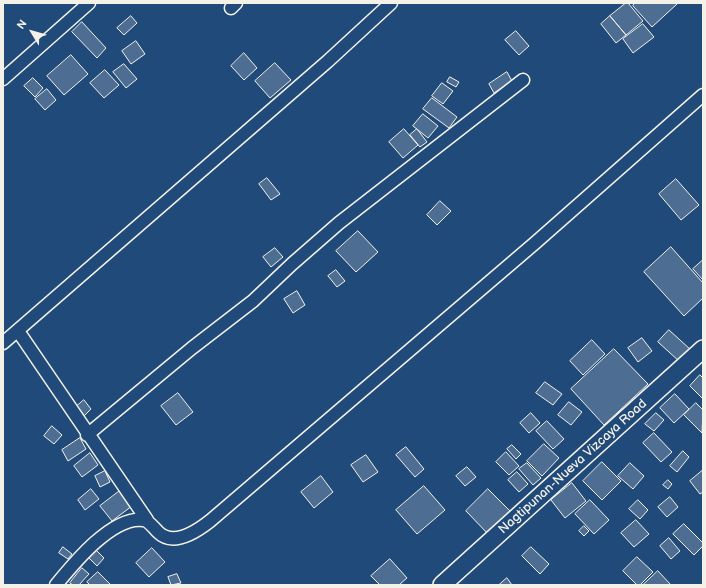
<!DOCTYPE html>
<style>
body{margin:0}
#map{position:relative;width:706px;height:588px;overflow:hidden;background:#1f4a7a;font-family:"Balsamiq Sans",sans-serif}
canvas{display:block}
.frame{position:absolute;inset:0;border:4px solid #f4f1e8;pointer-events:none}
.north{position:absolute;left:12px;top:12px;width:40px;height:40px;-webkit-text-stroke:3px #1f4a7a;paint-order:stroke;rotate:307deg;font-size:11px;font-weight:700;line-height:16px;text-align:center;color:#f4f1e8}
.north::after{content:'';display:block;margin:auto;width:14px;height:18px;background:#f4f1e8;clip-path:polygon(50% 0,100% 100%,50% 72%,0 100%)}
</style>
<div id="map">
<canvas width="706" height="588"></canvas>
<div class="frame"></div>
<div class="north">N</div>
</div>
<script>
const g = document.querySelector('canvas').getContext('2d');
g.lineJoin = 'round';
function paint(path, color) { g.fillStyle = color; g.fill(path, 'evenodd'); }
function trace(path, color, width, dash) { g.strokeStyle = color; g.lineWidth = width; g.lineCap = dash ? 'butt' : 'round'; g.setLineDash(dash || []); g.stroke(path); }
function write(font, color, halo, rows, align = 'center') {
  g.font = font + ' "Balsamiq Sans",sans-serif'; g.lineWidth = 4; g.setLineDash([]); g.textBaseline = 'middle'; g.strokeStyle = halo; g.fillStyle = color; for (const [text, x, y, turn = 0] of rows) {
    g.save(); g.translate(x, y); g.rotate((+turn || 0) * Math.PI / 180); g.textAlign = isNaN(turn) ? turn : align; if (halo) g.strokeText(text, 0, 0); g.fillText(text, 0, 0); g.restore();
  }
}
const building = new Path2D(`
 M626,3H628L643,21L626,35L610,16Z
 M635,3H677V4L652,27L633,6Z
 M131,16L137,23L124,35L117,28Z
 M610,16L626,35L616,43L601,24Z
 M82,22L106,48L97,58L72,32Z
 M643,24L654,37L633,53L623,39Z
 M516,31L529,46L519,55L505,40Z
 M136,41L145,54L131,64L122,51Z
 M244,53L257,68L244,80L231,66Z
 M71,55L88,74L64,95L47,76Z
 M275,63L291,80L270,98L255,81Z
 M124,64L137,79L126,88L113,72Z
 M105,70L119,85L104,98L90,83Z
 M507,72L512,81L494,93L489,84Z
 M450,77L459,82L456,87L447,82Z
 M33,78L43,88L35,97L24,86Z
 M442,83L453,91L443,104L432,96Z
 M47,89L56,100L45,110L35,99Z
 M432,98L457,117L449,128L423,109Z
 M423,114L438,126L428,138L413,126Z
 M404,129L418,145L403,158L389,142Z
 M417,129L427,142L420,147L410,135Z
 M267,178L280,194L271,200L259,184Z
 M676,179L699,205L681,220L659,194Z
 M440,201L451,211L437,225L427,215Z
 M358,231L378,252L356,272L336,251Z
 M671,247L703,283V298L684,316L644,272Z
 M275,248L283,257L271,267L263,257Z
 M703,260V280L693,269Z
 M336,270L345,281L337,287L328,276Z
 M297,291L305,305L293,313L284,299Z
 M669,330L691,350L680,362L658,342Z
 M642,338L652,351L638,362L628,348Z
 M592,340L605,354L583,375L570,361Z
 M614,349L648,384L604,425L571,389Z
 M700,375L703,378V399L690,386Z
 M545,382L562,394L553,405L536,393Z
 M178,393L193,412L176,425L161,406Z
 M675,394L689,409L674,423L660,408Z
 M84,400L91,409L84,416L76,407Z
 M569,402L582,412L571,425L558,415Z
 M696,403L703,410L702,433L684,415Z
 M531,413L540,423L529,433L520,423Z
 M656,413L664,420L654,431L645,424Z
 M547,421L564,439L553,449L536,431Z
 M52,426L62,435L54,444L44,436Z
 M654,433L672,452L661,462L643,443Z
 M80,438L86,449L68,461L62,450Z
 M544,444L559,458L542,476L527,461Z
 M512,445L521,454L516,459L507,449Z
 M406,447L424,469L415,477L396,455Z
 M683,451L689,457L677,472L670,466Z
 M506,452L519,466L509,475L496,462Z
 M90,453L98,465L82,477L74,466Z
 M366,455L378,472L363,482L351,465Z
 M602,462L621,481L602,500L583,481Z
 M527,463L541,478L533,485L519,469Z
 M630,463L644,476L633,489L618,476Z
 M467,467L476,477L465,486L456,476Z
 M105,471L110,482L100,487L95,476Z
 M702,471L703,473V492L700,494L690,481Z
 M517,472L528,484L519,492L508,480Z
 M321,476L333,492L314,508L301,492Z
 M668,480L672,484L668,489L663,485Z
 M572,483L586,501L565,518L551,500Z
 M424,486L445,510L417,534L396,510Z
 M91,489L99,499L85,510L78,500Z
 M488,489L511,512L489,535L466,511Z
 M121,490L132,506L112,521L100,506Z
 M670,497L678,507L667,517L658,507Z
 M590,500L609,520L594,534L575,514Z
 M638,500L648,510L640,519L629,509Z
 M636,520L649,534L634,547L621,533Z
 M684,524L703,543V546L694,555L673,534Z
 M584,526L589,531L584,536L579,531Z
 M669,538L680,551L671,559L660,546Z
 M63,547L72,554L68,559L59,553Z
 M531,547L549,564L540,574L522,556Z
 M152,548L165,562L149,577L136,563Z
 M96,550L104,558L97,566L89,558Z
 M637,557L653,572L640,585H637L623,571Z
 M390,559L407,578L399,585H380L371,576Z
 M82,568L89,574L79,585H73L70,583Z
 M658,571L671,585H643Z
 M98,572L111,585H90L87,582Z
 M177,574L181,583L171,585L168,577Z
 M507,578L512,585H499Z`);
paint(building, '#4d6e92');
trace(building, '#f4f1e8', 1);
const minor = new Path2D(`
 M231,8L236,3
 M3,79L89,3
 M18,331L147,520
 M3,343L328,61L391,3
 M87,435L192,348L253,301L292,264L339,223L523,80
 M56,585C74,563 113,515 144,520C149,521 154,528 158,532C173,547 196,532 210,521L535,243L703,95`);
const secondary = new Path2D(`
 M442,585L703,349`);
trace(minor, '#f4f1e8', 15);
trace(secondary, '#f4f1e8', 20);
trace(minor, '#1f4a7a', 12);
trace(secondary, '#1f4a7a', 17);
write('13px', '#f4f1e8', '#1f4a7a', [
 ["Nagtipunan-Nueva Vizcaya Road",573,467,-42]
]);
</script>
